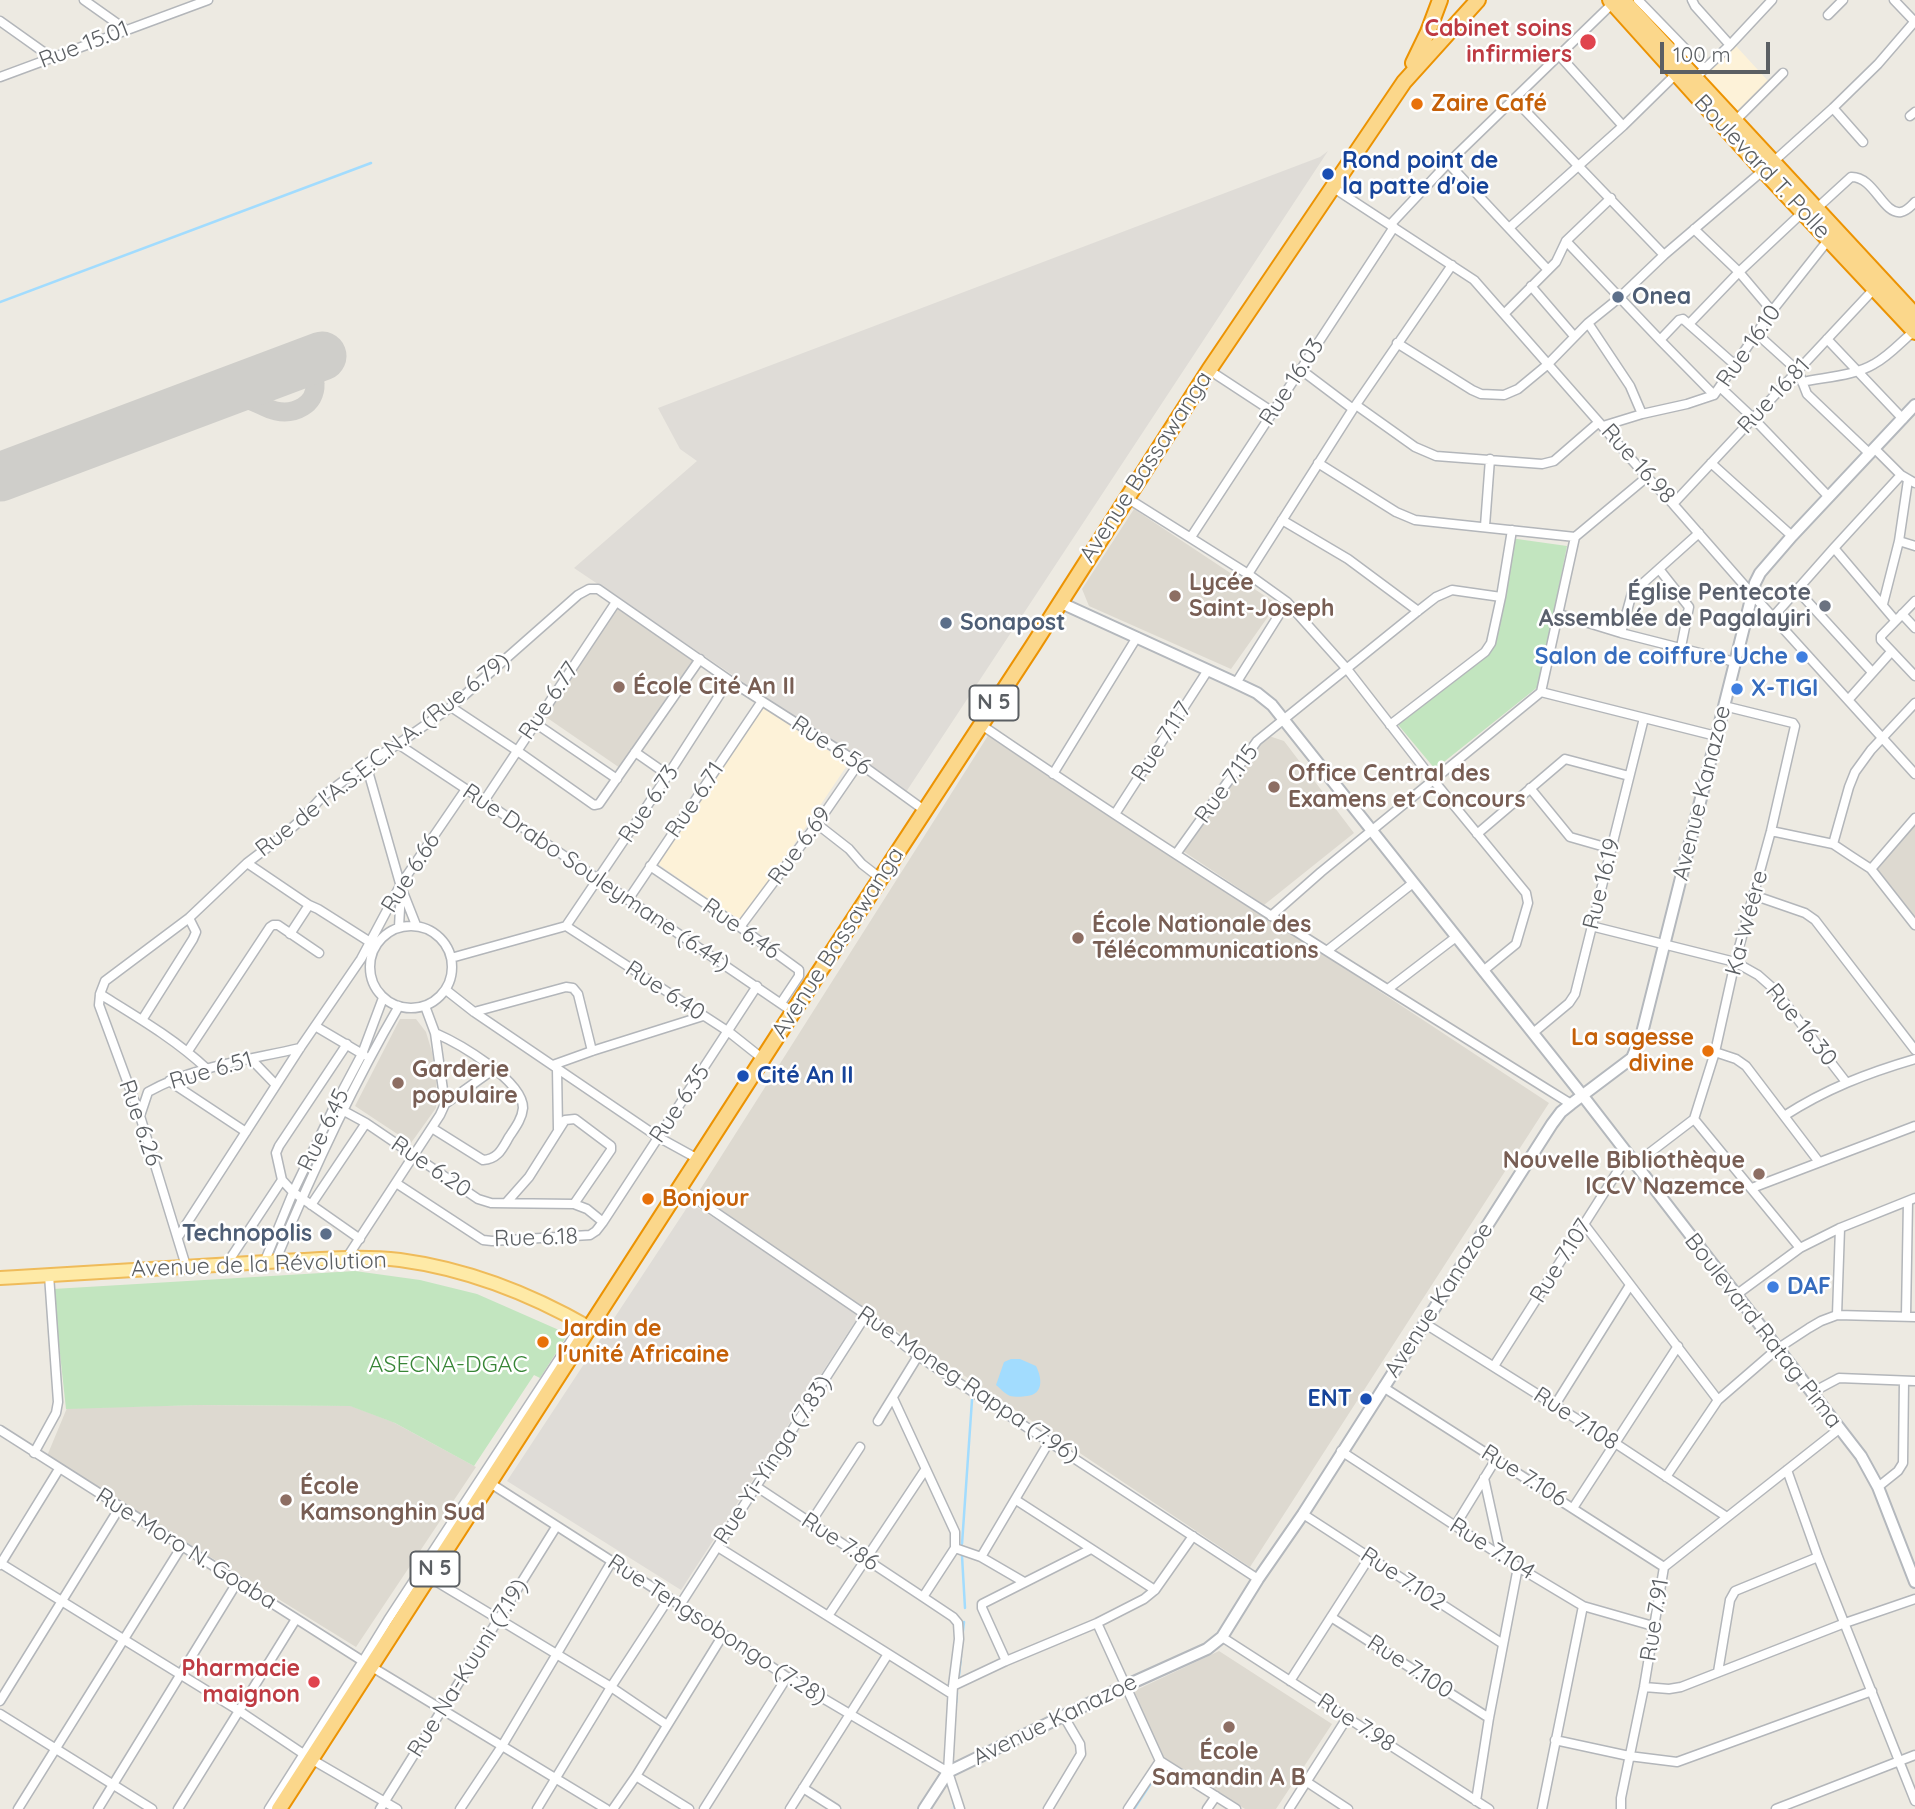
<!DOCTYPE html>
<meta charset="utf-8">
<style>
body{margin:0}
#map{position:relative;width:1915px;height:1809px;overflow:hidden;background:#edeae2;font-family:Quicksand,sans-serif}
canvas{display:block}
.scale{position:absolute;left:1660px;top:42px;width:110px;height:32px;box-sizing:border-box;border:4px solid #5b5f63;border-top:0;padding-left:9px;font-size:21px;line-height:24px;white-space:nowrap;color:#5b5f63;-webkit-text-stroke:5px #fff;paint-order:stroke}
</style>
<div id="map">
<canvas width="1915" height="1809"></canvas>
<div class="scale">100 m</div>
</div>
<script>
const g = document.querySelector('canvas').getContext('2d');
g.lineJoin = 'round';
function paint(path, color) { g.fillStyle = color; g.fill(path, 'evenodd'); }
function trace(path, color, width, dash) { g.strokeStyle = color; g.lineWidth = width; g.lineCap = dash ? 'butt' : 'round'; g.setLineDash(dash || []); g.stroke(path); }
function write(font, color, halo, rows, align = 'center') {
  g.font = font + ' Quicksand,sans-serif'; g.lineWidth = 5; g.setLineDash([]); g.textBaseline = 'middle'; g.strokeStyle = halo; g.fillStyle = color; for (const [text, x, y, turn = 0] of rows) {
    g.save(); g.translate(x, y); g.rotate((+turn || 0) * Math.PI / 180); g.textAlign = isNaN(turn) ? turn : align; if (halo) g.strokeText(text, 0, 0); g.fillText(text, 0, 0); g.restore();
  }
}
paint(new Path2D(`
 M1736,46L1769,82L1736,112L1703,76Z
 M764,707L848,764L742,922L658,864Z`), '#fdf2d8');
paint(new Path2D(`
 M1328,151L906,792L574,568L697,461L680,449L658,408L1320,157Z
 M690,1203L862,1311L681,1590L507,1481Z`), '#dfdcd7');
paint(new Path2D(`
 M1134,509L1277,604L1231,669L1089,606L1082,589Z
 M617,606L694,659L620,768L543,715Z
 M989,734L1549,1103L1250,1567L696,1196Z
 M1266,735L1284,741L1354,833L1264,905L1183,851Z
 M1915,824V919L1876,869Z
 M400,1019H416L426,1032L432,1052L436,1078V1108L411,1143L355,1106Z
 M198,1405L351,1406L393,1422L476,1467L356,1647L47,1456L67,1408Z
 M1219,1651L1332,1724L1276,1809H1245L1163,1757L1132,1692Z`), '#ddd9d0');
paint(new Path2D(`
 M1510,538L1567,546L1539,686L1435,769L1395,721L1484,651Z
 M355,1271L420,1280L477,1294L568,1334L540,1378L534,1375L474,1466L395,1423L350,1406L200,1405L66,1409L53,1289Z`), '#c2e5bf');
paint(new Path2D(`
 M1011,1359H1020L1036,1366C1042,1378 1044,1394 1027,1396C1022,1397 1014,1397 1010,1396C1005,1394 1000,1388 996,1385L1004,1362Z`), '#a2dcfe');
trace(new Path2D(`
 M0,302L371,163
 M962,1544L972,1400
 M962,1556L965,1608
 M962,1639L964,1622
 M959,1675L961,1656
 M956,1703L957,1693
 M953,1799L955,1809
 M1134,1809L1159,1771`), '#a2dcfe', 2.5);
trace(new Path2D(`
 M209,399C221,397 234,395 246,399C257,402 266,409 276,411C294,415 316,405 315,384C315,376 307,366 301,362C281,349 261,365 252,382`), '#cfceca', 19);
trace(new Path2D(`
 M0,477L322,356`), '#cfceca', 49);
const street = new Path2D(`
 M84,0L125,29
 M1638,0L1705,69
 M1692,0L1695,6L1730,45
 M1894,0L1915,22
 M1828,15L1843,0
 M0,21L52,58
 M1559,55L1623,126
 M0,77L208,0
 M1695,78L1730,45L1772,0
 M1514,99L1664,255
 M1833,108L1863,142
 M1910,116L1915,112
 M1735,121L1783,73
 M1448,163L1548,270
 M1332,187L1474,280L1647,477L1673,504L1751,593L1915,774
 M1816,209L1851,177C1874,176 1883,215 1901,212C1907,211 1911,206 1915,202
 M1390,225L1448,163L1613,3
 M1509,228L1623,126L1676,74
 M1694,229L1739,272L1772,311
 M1566,241L1660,340L1714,395
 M1531,286L1574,336
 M1505,313L1556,262L1566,241L1611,198
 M1588,323L1630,386L1642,414
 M1689,324L1739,272L1803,212
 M1756,333L1798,371L1807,394L1870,454
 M1827,339L1903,419
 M1660,340L1679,320L1683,319L1734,364
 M1397,343L1472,390L1481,394L1504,395L1518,389L1547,365L1588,323L1619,298L1664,255L1773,162L1833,108L1878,64L1915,21
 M1300,369L1353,409
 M1209,370L1273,412
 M1802,382C1825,377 1854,376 1874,364C1889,356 1901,342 1914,331
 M1720,387L1753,418L1829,497
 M1356,405L1415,447L1436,456L1542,464L1554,461L1599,422
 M1603,426L1642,414L1687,404L1714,395L1772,311L1829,239
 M1875,449L1901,475L1915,483
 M1318,463L1396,512L1415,520L1575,537
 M1711,463L1792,536
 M1127,498L1248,574L1287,602L1347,669L1434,781L1526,893L1528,903L1516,944L1483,971
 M1673,504L1874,289
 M1282,520L1348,559L1418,611
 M1485,526L1490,459
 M1191,537L1394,227
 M1899,541L1915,546
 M1834,548L1895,620
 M1659,569L1689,607L1681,647
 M1248,574L1353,409L1452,265
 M1798,591L1872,672
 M1915,601L1881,636V640L1915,676
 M1883,604L1899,541L1908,480
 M1559,614L1621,633L1735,662
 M1902,614L1915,628
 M1773,617L1834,548L1901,475
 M1621,633L1632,593L1699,533
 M1236,683L1287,602
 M1541,692L1716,736
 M1849,699L1891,652
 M451,707L516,750L594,805L599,804L700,659
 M535,723L617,779
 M980,724C1173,856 1372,980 1571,1104
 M1390,725L1485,652L1491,643L1501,597L1512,530
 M398,744L484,801L793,1012
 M635,752L668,775
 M366,764L401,887L416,925
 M1053,774L1137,637
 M1530,788L1570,837L1612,849
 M484,801L616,602
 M1115,814L1208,670
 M817,824L849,849L862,864L880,878
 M1771,831L1833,844L1851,856L1871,869L1915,925
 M1477,834L1565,759L1629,776
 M1833,844L1849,787L1855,772L1871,750L1915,703
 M1176,854L1257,741L1418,611L1436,597L1452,590L1501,597
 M247,863L309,905L318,909L370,942
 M650,866L740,927L799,970V976L781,1003
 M1871,869L1915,818
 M1753,895L1805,913L1815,920L1915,1050
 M628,900L762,701
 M1271,916L1321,872L1541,692L1575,537L1647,477
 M370 967a41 41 0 1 1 82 0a41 41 0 1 1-82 0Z
 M566,926L668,775L729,680
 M566,926L729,1032L763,1059
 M1591,926L1735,962L1758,975L1775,990L1846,1082
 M399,927L401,890
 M740,927L817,824L859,763
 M290,934L309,905
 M1328,950L1413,883
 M451,958L566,926
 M1388,989L1456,937
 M446,990L474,1012L658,1137L698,1159
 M100,994C137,1017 175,1039 207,1069
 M474,1012L566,987L573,988L578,994L592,1051
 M142,1020L193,939L196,932L189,918
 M315,1026L364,1055
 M1533,1033L1569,1003L1575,994L1644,718
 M347,1044L279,1146L276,1153L282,1180L293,1192L360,1239
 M188,1051L270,927L273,925H278L319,953
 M1715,1052L1736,1059L1746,1066L1819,1162
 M251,1059L276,1085
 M553,1065L592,1051L703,1016
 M557,1068L558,1129
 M169,1081L246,1132
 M445,1104L494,1069
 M344,1111L366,1123L478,1199L491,1203L574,1204L587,1209L603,1222
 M140,1116L148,1092C194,1066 249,1060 300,1048
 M1784,1116C1826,1089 1867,1073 1915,1059
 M1694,1119L1800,1248
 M432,1128L483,1160C498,1159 502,1149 509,1137C515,1128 522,1119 523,1108C523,1080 458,1043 435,1033
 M1635,1164L1694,1119L1715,1052L1735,962L1771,831L1795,726L1793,723L1724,706
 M396,1183L483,1240L492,1241L590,1235L596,1231L603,1222L757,986
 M680,1188L866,1315L918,1356L1258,1579
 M1752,1188L1915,1126
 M506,1203L529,1177L565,1120L575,1119L611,1146V1150L574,1204
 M311,1205L366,1123
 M1584,1224L1718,1400
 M178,1237L300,1048L361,959L401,884L466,789
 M346,1259L440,1115L445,1104L435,1033L425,1006
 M275,1262C311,1175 351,1088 399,1006
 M264,1263L294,1190L337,1101L362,1054L383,998
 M226,1265L282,1180
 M186,1266L140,1116L99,1005L100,994L105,981L189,918L247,863L280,838L301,820L322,797L366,764L398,744L451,707L578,595L589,589H598L729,680L859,763L924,810
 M1736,1295L1800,1248L1840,1228L1915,1198
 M1837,1315L1840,1228
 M1906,1316L1908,1201
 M1424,1323L1615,1443L1727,1517
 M1494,1366L1628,1155
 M1383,1387L1664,1567
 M1811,1393L1839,1378L1915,1381
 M893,1398L955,1532V1548L923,1597
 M1555,1405L1630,1285
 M878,1421L918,1356
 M0,1430L372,1667L606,1809
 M1341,1451L1518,1567L1583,1606L1653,1626
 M34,1453L56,1413L58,1402L49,1275
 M1787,1470L1818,1557L1915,1801
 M1666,1477L1718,1400L1777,1349L1809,1328L1821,1321L1837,1315L1915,1317
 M1484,1478L1501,1556
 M490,1483L680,1605L787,1677L948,1772
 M757,1487L923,1597L953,1617L958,1623L959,1639L953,1686L948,1772L960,1809
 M1878,1487L1898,1471L1903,1463L1904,1381
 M1016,1500L1155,1590
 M1573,1508L1678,1346
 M1303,1514L1503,1644
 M811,1522L860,1447
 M1455,1526L1496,1459
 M718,1547L952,1694
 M955,1548L981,1557L1024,1582
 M981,1557L1049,1442
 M0,1563L238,1710L311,1759L397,1809
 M0,1565L59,1469
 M429,1577L611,1687L667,1725
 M680,1605L866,1315
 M828,1616L925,1470
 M1331,1617L1489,1718
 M1097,1623L1160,1761L1236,1809
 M1222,1637L1489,1809
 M1006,1661L982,1608V1604L1091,1549
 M1718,1672L1730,1600L1735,1591L1818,1557
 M1290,1681L1369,1558
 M953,1686L1006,1661L1097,1623L1144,1599L1155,1590L1193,1536
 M1644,1687L1669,1689L1681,1687L1845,1623L1915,1599
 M0,1701L120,1507
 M0,1714L152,1809
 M1555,1740L1629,1756L1677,1762L1872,1691
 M636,1776L689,1809
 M1307,1782L1348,1809
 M803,1788L836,1809
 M1476,1801L1489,1718L1518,1567
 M18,1809L182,1546
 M98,1809L238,1581
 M178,1809L296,1619
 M269,1809L363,1661L388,1620L582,1324
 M380,1809L556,1527
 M460,1809L502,1746L612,1561
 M537,1809L611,1687L669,1598
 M613,1809L636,1776L723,1635
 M704,1809L787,1677
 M790,1809L888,1654
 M1048,1809L1081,1754L1080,1744L1063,1715
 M1128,1809L1160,1761
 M1207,1809L1216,1796
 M1289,1809L1347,1718
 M1542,1809L1583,1606
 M1621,1809V1798L1644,1687L1664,1567L1839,1429
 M1776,1809L1915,1755`);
const secondary = new Path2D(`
 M1059,602L1236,683L1257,693L1272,705L1583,1096L1861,1456L1878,1487L1915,1582
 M924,1809L948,1772L1125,1686L1207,1649L1222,1637L1258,1579L1303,1514L1552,1124L1561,1112L1571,1104L1632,1058L1641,1037L1755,583L1760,573L1792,536L1915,405`);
const primary = new Path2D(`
 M0,1278C89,1273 178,1267 266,1262C310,1260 356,1255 400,1260C467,1269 531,1294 590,1328`);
const highway = new Path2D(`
 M1610,0L1763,170L1915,332
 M1623,0L1915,315
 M1413,63L1428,32L1440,0
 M279,1809L793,1012L1032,647L1209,370L1404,82L1478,0`);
trace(street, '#b3b6ba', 11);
trace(secondary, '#b4b8bd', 14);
trace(primary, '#efbb5a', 16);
trace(highway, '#ec9303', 18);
trace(street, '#fff', 8);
trace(secondary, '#fff', 10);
trace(primary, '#feeaa7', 12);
trace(highway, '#fbd78b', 14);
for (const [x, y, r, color] of [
 [1588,42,9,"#e0444e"],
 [1417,104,7,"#e8710a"],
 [1328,174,7,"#1a4fb4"],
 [1618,297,7,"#5c6f8a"],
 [1175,596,7,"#8d6e63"],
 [1825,606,7,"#6b7280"],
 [946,623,7,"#5c6f8a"],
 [1802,657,7,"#3f7fe0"],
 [619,687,7,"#8d6e63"],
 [1737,689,7,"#3f7fe0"],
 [1274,787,7,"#8d6e63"],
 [1078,938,7,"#8d6e63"],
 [1708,1051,7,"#e8710a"],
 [743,1076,7,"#1a4fb4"],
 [398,1083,7,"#8d6e63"],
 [1759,1174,7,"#8d6e63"],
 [648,1199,7,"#e8710a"],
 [326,1234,7,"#5c6f8a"],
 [1773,1287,7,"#3f7fe0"],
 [543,1342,7,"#e8710a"],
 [1366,1399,7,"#1a4fb4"],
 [286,1500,7,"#8d6e63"],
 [314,1682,7,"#e0444e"],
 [1229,1727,7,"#8d6e63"]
]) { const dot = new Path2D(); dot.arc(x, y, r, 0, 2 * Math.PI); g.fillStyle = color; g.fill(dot); trace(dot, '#fff', 2.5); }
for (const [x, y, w] of [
 [994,703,49],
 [435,1569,49]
]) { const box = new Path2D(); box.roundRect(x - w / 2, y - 17.5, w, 35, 5); g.fillStyle = '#fff'; g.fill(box); trace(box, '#5b5f63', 2); }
write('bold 21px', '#5b5f63', null, [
 ["N 5",994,703],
 ["N 5",435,1569]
]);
write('bold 23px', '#be3a42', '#fff', [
 ["Cabinet soins",1572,29],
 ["infirmiers",1572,55],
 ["Pharmacie",300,1669],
 ["maignon",300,1695]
], 'right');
write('23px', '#5b5f63', '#fff', [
 ["Rue 15.01",84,45,-21],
 ["Boulevard T. Polle",1762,167,47],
 ["Rue 16.10",1749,346,-55],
 ["Rue 16.03",1292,382,-57],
 ["Rue 16.81",1774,396,-47],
 ["Rue 16.98",1638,464,48],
 ["Avenue Bassawanga",1146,467,-57],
 ["Rue 6.77",549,701,-56],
 ["Rue 7.117",1162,742,-57],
 ["Rue 6.56",831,746,33],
 ["Rue de l'A.S.E.C.N.A. (Rue 6.79)",383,755,-38],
 ["Rue 7.115",1227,784,-54],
 ["Avenue Kanazoe",1702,793,-76],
 ["Rue 6.71",695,800,-56],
 ["Rue 6.73",649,804,-56],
 ["Rue 6.69",800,846,-54],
 ["Rue 6.66",411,873,-58],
 ["Rue Drabo Souleymane (6.44)",596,878,34],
 ["Rue 16.19",1602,884,-76],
 ["Ka-Wéére",1747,923,-75],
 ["Rue 6.46",741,929,35],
 ["Avenue Bassawanga",838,943,-57],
 ["Rue 6.40",665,991,33],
 ["Rue 16.30",1801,1025,51],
 ["Rue 6.51",211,1071,-16],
 ["Rue 6.35",680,1104,-56],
 ["Rue 6.26",140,1123,71],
 ["Rue 6.45",324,1130,-64],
 ["Rue 6.20",431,1167,34],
 ["Rue 6.18",536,1238,-2],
 ["Rue 7.107",1561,1261,-58],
 ["Avenue de la Révolution",259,1265,-2],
 ["Avenue Kanazoe",1439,1300,-57],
 ["Boulevard Ratag Pima",1763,1331,52],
 ["Rue Moneg Rappa (7.96)",968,1385,34],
 ["Rue 7.108",1576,1419,33],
 ["Rue Yi-Yinga (7.83)",773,1460,-57],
 ["Rue 7.106",1524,1476,32],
 ["Rue 7.86",840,1542,33],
 ["Rue Moro N. Goaba",186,1549,32],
 ["Rue 7.104",1492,1549,32],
 ["Rue 7.102",1403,1579,33],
 ["Rue 7.91",1655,1620,-81],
 ["Rue Tengsobongo (7.28)",717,1630,33],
 ["Rue 7.100",1410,1667,33],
 ["Rue Na-Kuuni (7.19)",468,1668,-58],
 ["Avenue Kanazoe",1055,1720,-26],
 ["Rue 7.98",1356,1723,33]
]);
write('bold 23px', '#c56008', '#fff', [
 ["Zaire Café",1431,104],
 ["La sagesse",1694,1038,"right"],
 ["divine",1694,1064,"right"],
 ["Bonjour",662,1199],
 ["Jardin de",557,1329],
 ["l'unité Africaine",557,1355]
], 'left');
write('bold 23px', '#164399', '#fff', [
 ["Rond point de",1342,161],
 ["la patte d'oie",1342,187],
 ["Cité An II",757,1076],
 ["ENT",1352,1399,"right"]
], 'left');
write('bold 23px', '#4e5e75', '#fff', [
 ["Onea",1632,297],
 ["Sonapost",960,623],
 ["Technopolis",312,1234,"right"]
], 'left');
write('bold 23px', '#785e54', '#fff', [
 ["Lycée",1189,583],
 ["Saint-Joseph",1189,609],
 ["École Cité An II",633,687],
 ["Office Central des",1288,774],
 ["Examens et Concours",1288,800],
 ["École Nationale des",1092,925],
 ["Télécommunications",1092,951],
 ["Garderie",412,1070],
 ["populaire",412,1096],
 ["Nouvelle Bibliothèque",1745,1161,"right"],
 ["ICCV Nazemce",1745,1187,"right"],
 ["École",300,1487],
 ["Kamsonghin Sud",300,1513],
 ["École",1229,1752,"center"],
 ["Samandin A B",1229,1778,"center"]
], 'left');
write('bold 23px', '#5b616d', '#fff', [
 ["Église Pentecote",1811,593],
 ["Assemblée de Pagalayiri",1811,619]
], 'right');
write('bold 23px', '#366cbe', '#fff', [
 ["Salon de coiffure Uche",1788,657,"right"],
 ["X-TIGI",1751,689],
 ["DAF",1787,1287]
], 'left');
write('23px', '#388637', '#fff', [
 ["ASECNA-DGAC",448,1365]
]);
</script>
